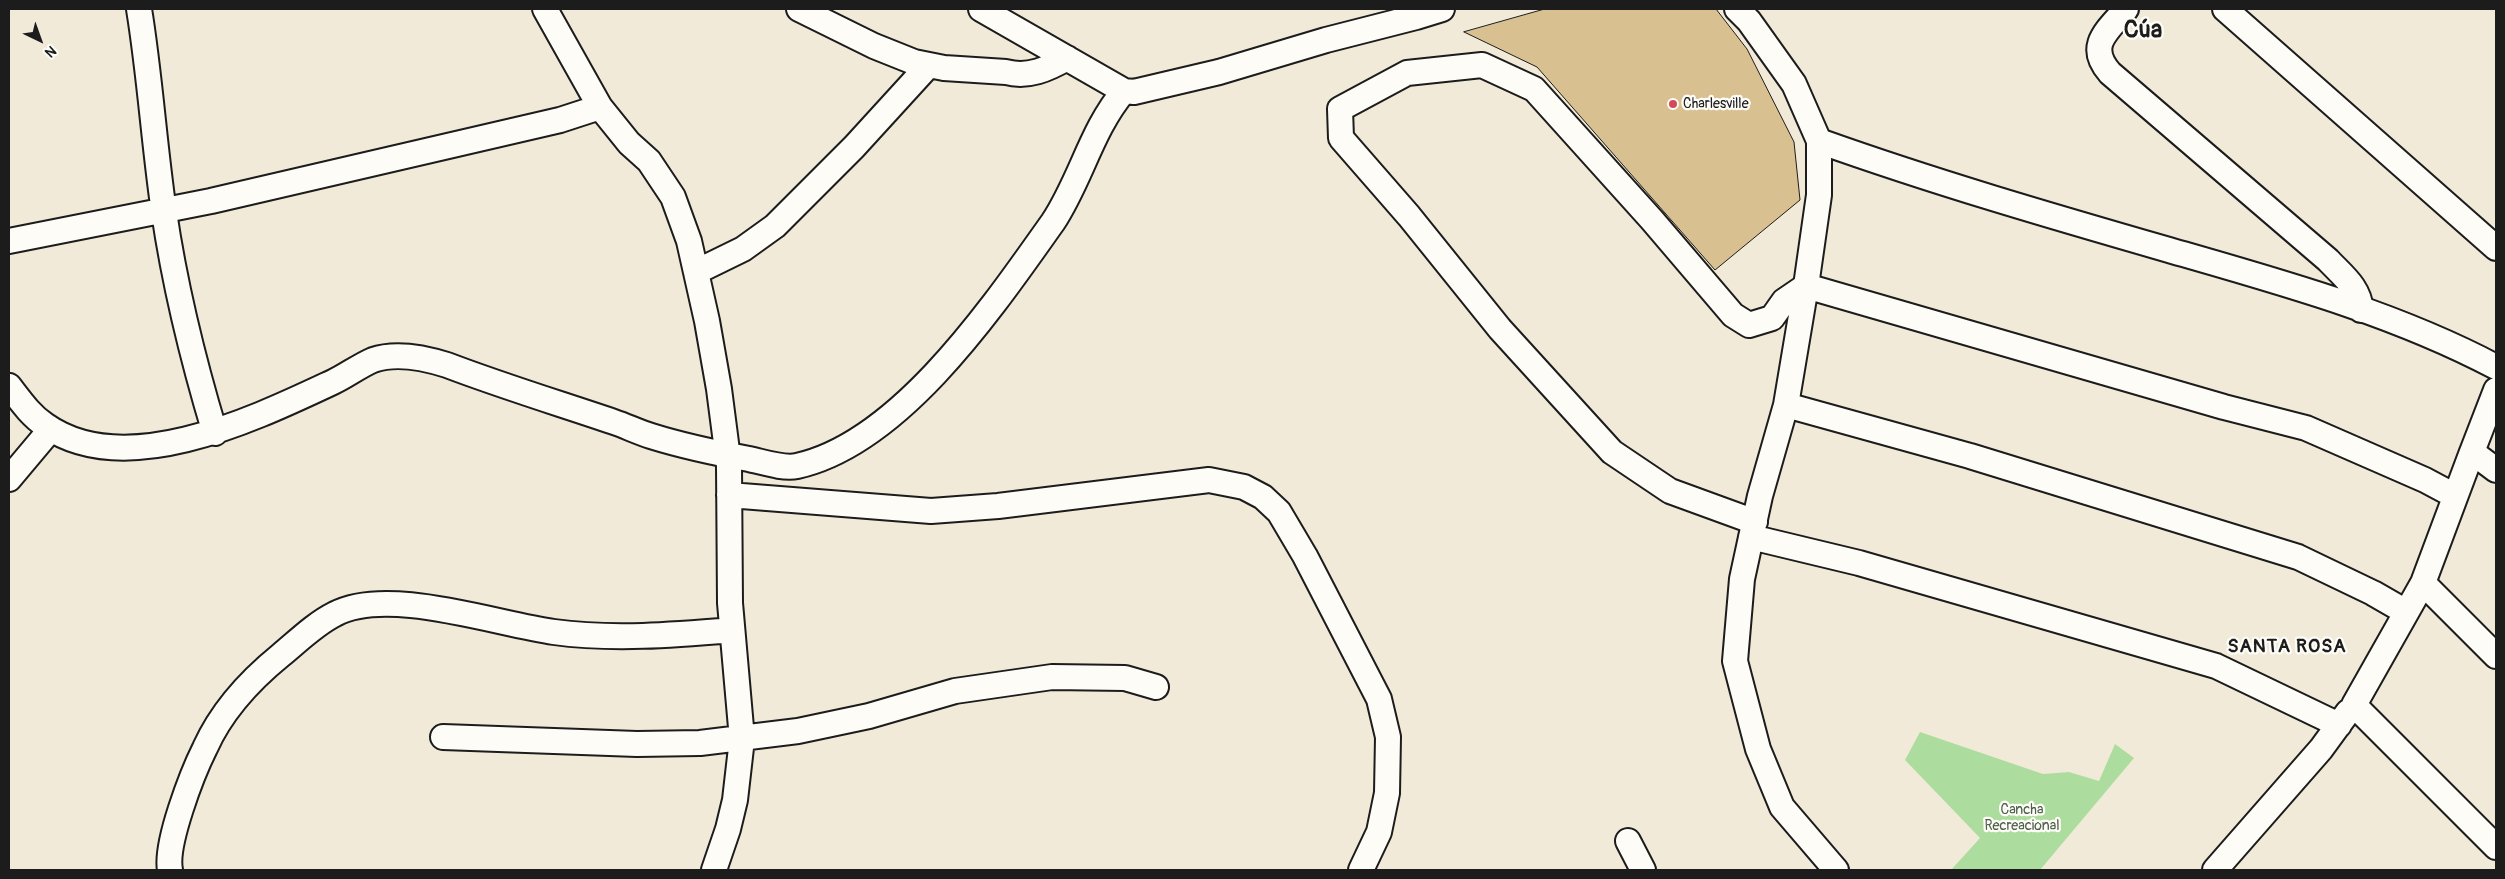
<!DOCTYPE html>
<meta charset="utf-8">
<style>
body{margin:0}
#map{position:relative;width:2505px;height:879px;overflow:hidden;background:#f2ead8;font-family:Pangolin,sans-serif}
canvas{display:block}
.frame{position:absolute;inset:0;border:10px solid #1c1c1c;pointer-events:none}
.north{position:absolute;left:15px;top:15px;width:50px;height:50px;-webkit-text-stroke:4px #fdfcf7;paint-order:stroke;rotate:138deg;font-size:14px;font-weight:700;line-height:20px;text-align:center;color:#1c1c1c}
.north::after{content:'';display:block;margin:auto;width:18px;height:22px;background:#1c1c1c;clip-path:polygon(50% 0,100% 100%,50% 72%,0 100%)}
</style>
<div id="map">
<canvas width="2505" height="879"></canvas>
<div class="frame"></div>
<div class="north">N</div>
</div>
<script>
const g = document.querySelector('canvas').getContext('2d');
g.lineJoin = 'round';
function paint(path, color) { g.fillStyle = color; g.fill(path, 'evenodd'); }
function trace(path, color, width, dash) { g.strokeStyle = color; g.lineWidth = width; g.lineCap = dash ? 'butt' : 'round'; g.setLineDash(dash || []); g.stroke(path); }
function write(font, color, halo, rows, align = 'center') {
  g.font = font + ' Pangolin,sans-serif'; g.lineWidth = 4.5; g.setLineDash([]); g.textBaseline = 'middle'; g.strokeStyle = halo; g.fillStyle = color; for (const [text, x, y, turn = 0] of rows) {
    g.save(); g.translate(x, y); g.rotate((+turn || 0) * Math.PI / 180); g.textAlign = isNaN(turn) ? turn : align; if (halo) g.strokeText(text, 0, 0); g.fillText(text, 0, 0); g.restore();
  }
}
paint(new Path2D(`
 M1920,732L2043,774L2069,772L2099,781L2115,744L2134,758L2040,870H1951L1980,838L1905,760Z`), '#acdd9e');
const building = new Path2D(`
 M1545,9H1716L1747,49L1794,142L1800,200L1715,270L1537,67L1464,32Z`);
paint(building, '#d9c090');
trace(building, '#1c1c1c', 1);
const minor = new Path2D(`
 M139,9C150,76 154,144 164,212C175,287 193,360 215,433
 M545,9L600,107L629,143L649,161L673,197L689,241L707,321L719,389L729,466L730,603L742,739L735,800L728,829L714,870
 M799,9L874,46L914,62L944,68L1006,72C1028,78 1048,69 1067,58
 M981,9L1124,91L1134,92L1219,72L1326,40L1416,17L1442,9
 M1737,9L1749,21L1794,84L1819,141V195L1806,286L1786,405L1760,496L1742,579L1735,661L1758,749L1782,807L1836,870
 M2126,9C2107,31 2086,46 2110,73L2328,260C2343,276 2359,287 2361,310
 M2225,9L2496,248
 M1819,141C1934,182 2051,216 2169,250C2280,282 2394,313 2496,367
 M9,241L211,201L560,120L600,107
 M696,272L743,249L775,226L854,147L928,66
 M9,386C20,400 30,415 45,425C125,482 256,418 333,382C346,376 359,366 373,360C396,352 425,358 447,365C502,386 558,403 614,422C626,426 638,432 651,436C683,446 716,453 749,459C763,462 783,469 797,466C901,443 994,305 1053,222C1081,180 1091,130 1124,91
 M2496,390L2472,452L2496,470
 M1786,405L1970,456L2298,557L2373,593L2406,612
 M2472,452L2423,583L2496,656
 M9,479L51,429
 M729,495L931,511L998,506L1209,480L1244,487L1263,497L1279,512L1305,556L1379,699L1388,737L1387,793L1379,832L1361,870
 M1755,522L1670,491L1612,452L1500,329L1409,216L1341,138L1340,109L1407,73L1482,65L1534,89L1652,220L1733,315L1749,325L1772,318L1784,301L1806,286L2224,407L2306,428L2425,480L2455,496
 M1751,537L1859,563L2216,666L2339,725
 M2423,583L2354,705L2496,847
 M443,737L637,744L700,743L798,731L869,716L955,691L1052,677L1125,678L1156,687
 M1628,841L1643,870
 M170,870C165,844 192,774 205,748C222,710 249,681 281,655C298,641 315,624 335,614C388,586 496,624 554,632C613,640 673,635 732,630
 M2215,870L2321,749L2348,712`);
trace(minor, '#1c1c1c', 28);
trace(minor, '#fdfcf7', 24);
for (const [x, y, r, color] of [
 [1673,104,5,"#d1495b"]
]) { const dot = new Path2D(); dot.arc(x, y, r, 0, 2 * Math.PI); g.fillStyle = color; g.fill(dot); trace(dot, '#fdfcf7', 2); }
write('14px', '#1c1c1c', '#fdfcf7', [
 ["Charlesville",1683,104]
], 'left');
write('14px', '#4e604a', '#fdfcf7', [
 ["Cancha",2022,810],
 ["Recreacional",2022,826]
]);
g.letterSpacing = '1px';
write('bold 19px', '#1c1c1c', '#fdfcf7', [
 ["SANTA ROSA",2287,647]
]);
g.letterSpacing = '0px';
write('bold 24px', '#1c1c1c', '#fdfcf7', [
 ["Cúa",2143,31]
]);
</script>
